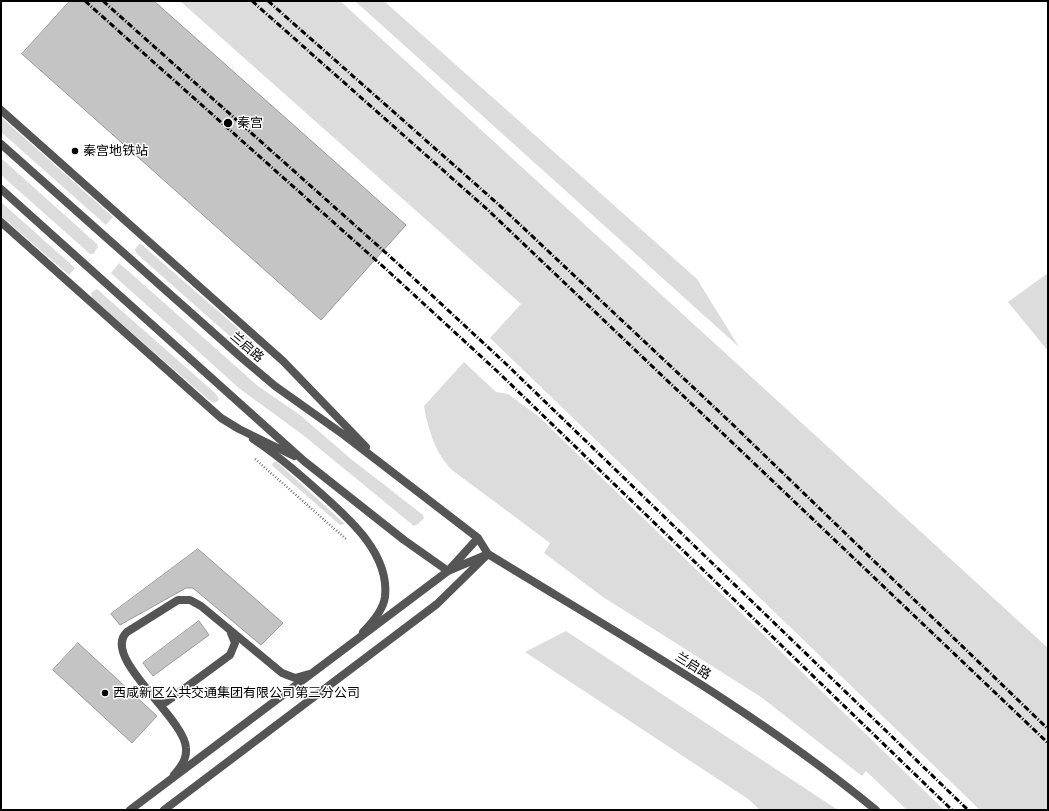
<!DOCTYPE html>
<meta charset="utf-8">
<style>
body{margin:0}
#map{position:relative;width:1049px;height:811px;overflow:hidden;background:#fff;font-family:Inter,sans-serif}
canvas{display:block}
.frame{position:absolute;inset:0;border:2px solid #000;pointer-events:none}
</style>
<div id="map">
<canvas width="1049" height="811"></canvas>
<div class="frame"></div>
</div>
<script>
const g = document.querySelector('canvas').getContext('2d');
g.lineJoin = 'round';
function paint(path, color) { g.fillStyle = color; g.fill(path, 'evenodd'); }
function trace(path, color, width, dash) { g.strokeStyle = color; g.lineWidth = width; g.lineCap = dash ? 'butt' : 'round'; g.setLineDash(dash || []); g.stroke(path); }
function write(font, color, halo, rows, align = 'center') {
  g.font = font + ' Inter,"Noto Sans SC",sans-serif'; g.lineWidth = 3; g.setLineDash([]); g.textBaseline = 'middle'; g.strokeStyle = halo; g.fillStyle = color; for (const [text, x, y, turn = 0] of rows) {
    g.save(); g.translate(x, y); g.rotate((+turn || 0) * Math.PI / 180); g.textAlign = isNaN(turn) ? turn : align; if (halo) g.strokeText(text, 0, 0); g.fillText(text, 0, 0); g.restore();
  }
}
paint(new Path2D(`
 M180,1H340L1048,648V810H980L490,338L521,304Z
 M355,1H384L697,279L739,347Z
 M1,117L113,217L106,225L1,132Z
 M1,158L97,244L98,247L93,254H90L1,175Z
 M1,202L75,268L69,275L1,216Z
 M140,243L251,340L255,346L253,351H250L241,346L136,253L135,249Z
 M119,263L258,386L300,415L351,459L423,515L424,518L418,524L414,526L303,435L240,389L111,273Z
 M1048,273V351L1008,302Z
 M97,289L215,393L219,399L218,401L214,403L209,400L92,298L91,293Z
 M464,362L496,392L508,394L538,416L944,810H907L866,771L862,776L761,697L603,597L544,553L550,543L452,470C435,453 428,429 424,406Z
 M274,462H277L345,524L340,525L275,468L272,465Z
 M566,631L838,810H760L748,799L525,652Z`), '#dcdcdc');
const building = new Path2D(`
 M70,1H154L406,225L321,320L22,54Z
 M198,549L283,623L261,645L193,588H186L120,625L111,614Z
 M199,621L209,635L153,676L143,663Z
 M78,643L157,716L132,743L53,670Z`);
paint(building, '#c4c4c4');
trace(building, '#999', 1);
trace(new Path2D(`
 M255,459L346,539`), '#777', 2.5, [1, 2]);
trace(new Path2D(`
 M157,700L166,702L230,655L235,643L231,633
 M174,775C181,767 187,759 186,748C185,718 100,657 127,632L178,600H190L201,606L282,673L295,678L309,674`), '#555', 8);
trace(new Path2D(`
 M253,439C276,454 296,471 317,490C346,516 390,552 385,597C383,611 372,623 363,632`), '#555', 8);
trace(new Path2D(`
 M1,110L283,361L366,447
 M1,144L243,359L275,386L344,435L478,538L488,554C620,635 756,711 876,810
 M1,189L304,461L404,540L448,571L488,554
 M1,222L221,418L239,429L294,456
 M130,810L448,571L478,538
 M164,810L437,604L485,557`), '#555', 8);
trace(new Path2D(`
 M85,1L387,270L498,372L952,810
 M103,1L395,261L505,363L968,810
 M252,1L488,210L1048,743
 M268,1L498,204L729,421L1048,729`), '#000', 3, [6, 2, 1, 2]);
for (const [x, y, r, color] of [
 [228,123,5,"#000"],
 [75,151,4,"#000"],
 [105,693,4,"#000"]
]) { const dot = new Path2D(); dot.arc(x, y, r, 0, 2 * Math.PI); g.fillStyle = color; g.fill(dot); trace(dot, '#fff', 1.5); }
write('13px', '#000', '#fff', [
 ["秦宫",237,123],
 ["秦宫地铁站",83,151],
 ["西咸新区公共交通集团有限公司第三分公司",113,693]
], 'left');
write('13px', '#000', '#fff', [
 ["兰启路",247,347,41],
 ["兰启路",693,666,32]
]);
</script>
